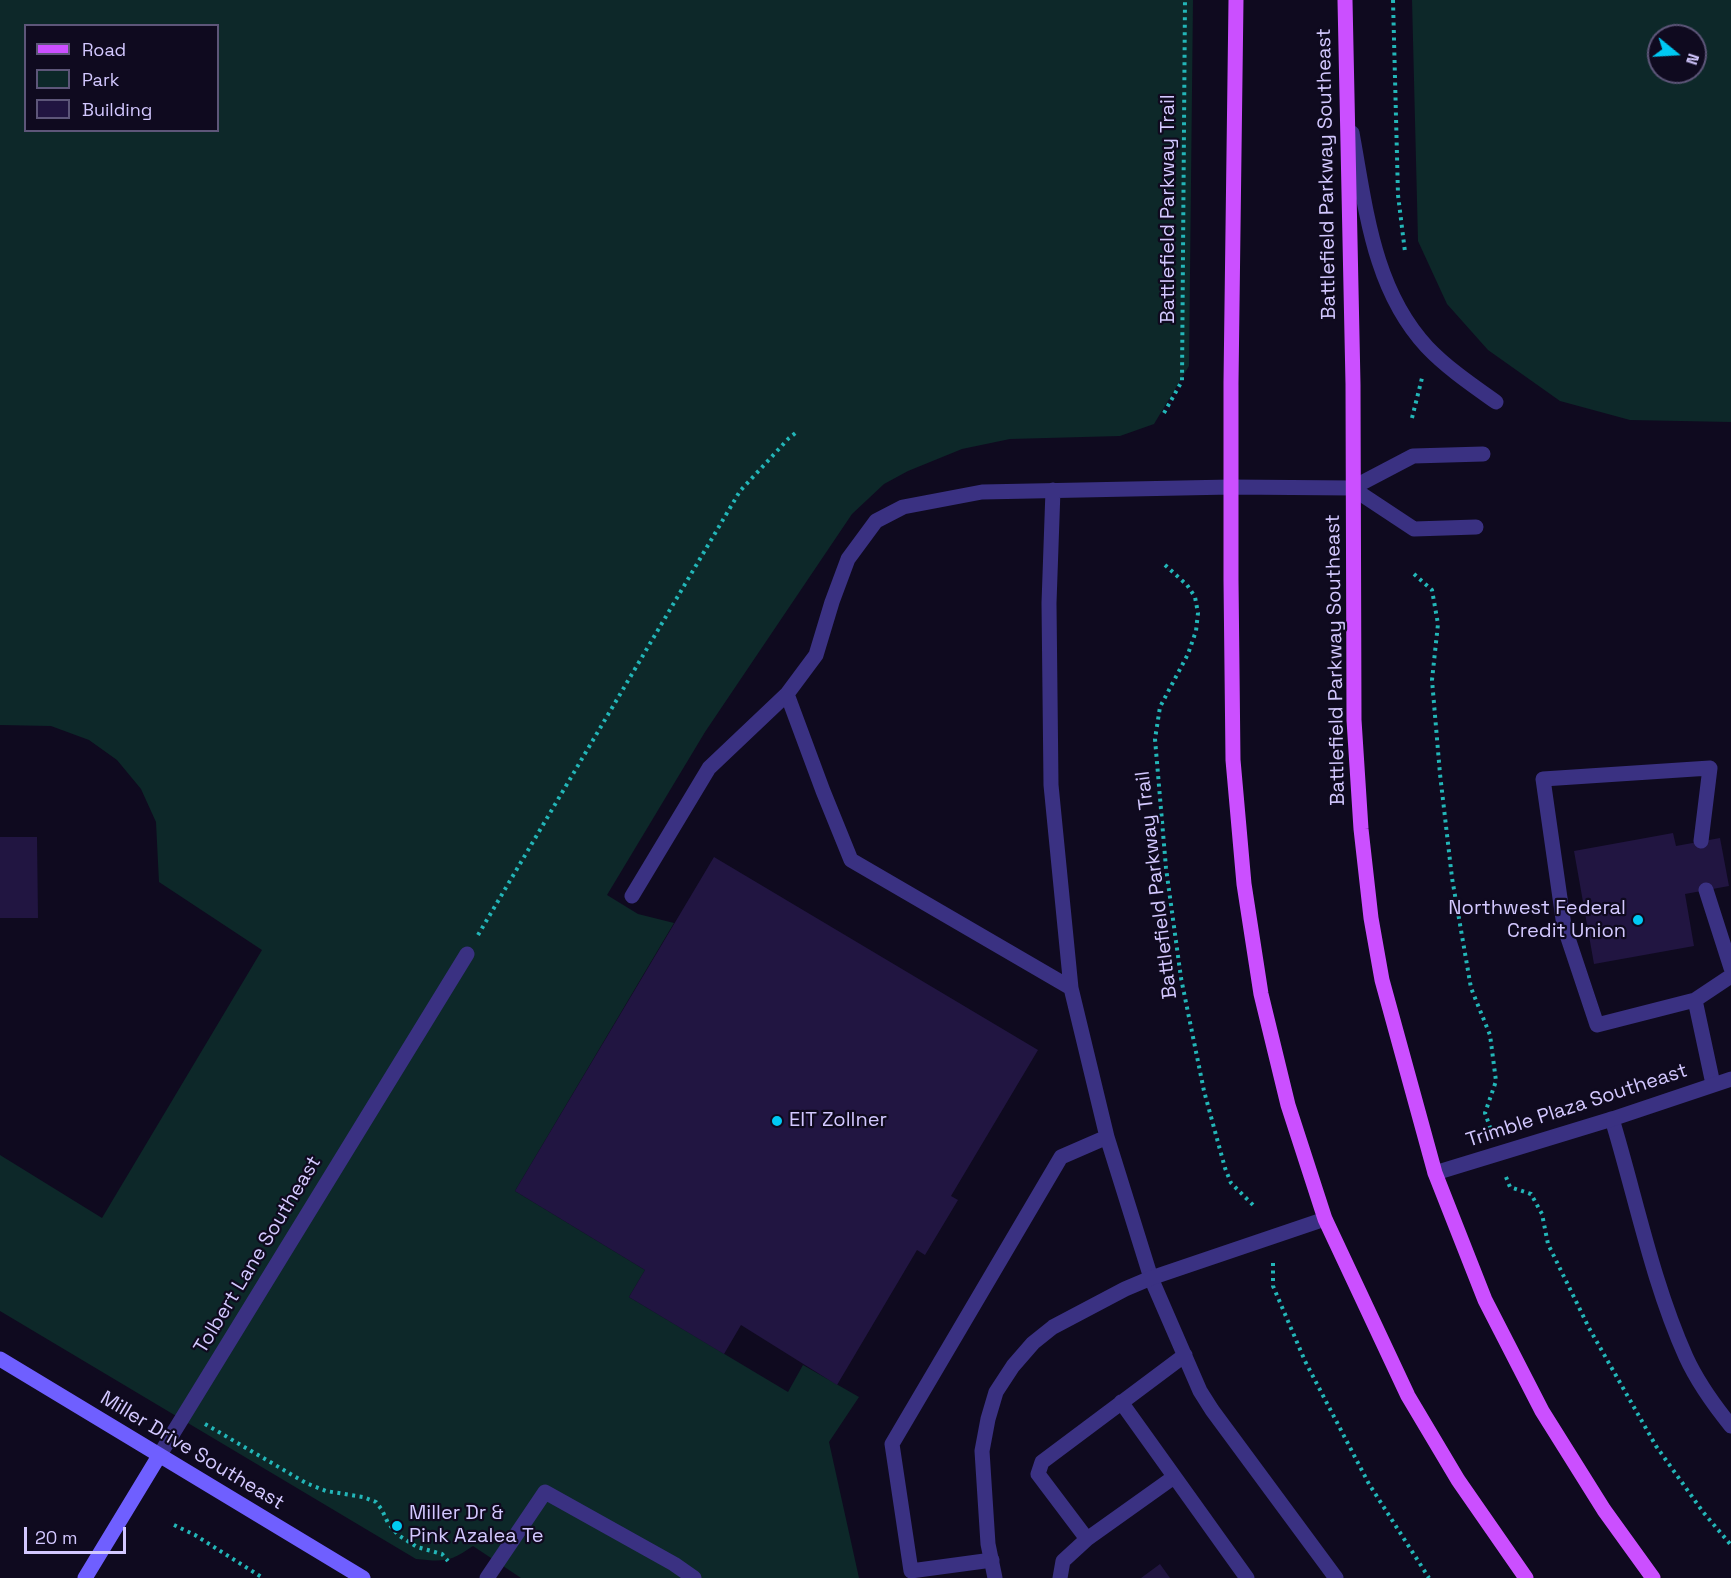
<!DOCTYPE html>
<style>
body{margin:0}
#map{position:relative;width:1731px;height:1578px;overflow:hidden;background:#0f0a1f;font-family:"Space Grotesk",sans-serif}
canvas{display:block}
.legend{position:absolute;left:24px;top:24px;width:195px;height:108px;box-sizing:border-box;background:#0f0a1f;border:2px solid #5d5679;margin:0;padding:8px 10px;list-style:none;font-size:18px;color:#d3c8ff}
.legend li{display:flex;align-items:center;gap:12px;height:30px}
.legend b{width:30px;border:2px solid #5d5679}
.north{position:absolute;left:1647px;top:24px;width:60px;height:60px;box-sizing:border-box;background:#0f0a1f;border:2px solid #5d5679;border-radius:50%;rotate:108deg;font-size:16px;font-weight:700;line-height:24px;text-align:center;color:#d3c8ff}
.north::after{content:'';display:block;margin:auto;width:21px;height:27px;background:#00c9f3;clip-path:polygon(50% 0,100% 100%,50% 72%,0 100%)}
.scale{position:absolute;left:24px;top:1527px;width:102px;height:27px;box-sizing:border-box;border:3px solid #d3c8ff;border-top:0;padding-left:8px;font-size:18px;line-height:21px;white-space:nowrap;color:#d3c8ff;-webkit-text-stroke:4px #0f0a1f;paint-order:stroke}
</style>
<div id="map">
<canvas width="1731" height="1578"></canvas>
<ul class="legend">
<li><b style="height:8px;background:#cb4fff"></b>Road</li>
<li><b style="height:16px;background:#0d2829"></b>Park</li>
<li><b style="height:16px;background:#211541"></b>Building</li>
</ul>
<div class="north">N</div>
<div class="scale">20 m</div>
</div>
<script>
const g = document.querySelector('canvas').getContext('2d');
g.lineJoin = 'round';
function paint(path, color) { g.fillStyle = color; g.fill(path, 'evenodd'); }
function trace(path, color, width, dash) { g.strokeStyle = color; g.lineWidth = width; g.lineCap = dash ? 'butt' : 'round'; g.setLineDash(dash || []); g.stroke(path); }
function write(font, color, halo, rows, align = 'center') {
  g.font = font + ' "Space Grotesk",sans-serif'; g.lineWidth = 4.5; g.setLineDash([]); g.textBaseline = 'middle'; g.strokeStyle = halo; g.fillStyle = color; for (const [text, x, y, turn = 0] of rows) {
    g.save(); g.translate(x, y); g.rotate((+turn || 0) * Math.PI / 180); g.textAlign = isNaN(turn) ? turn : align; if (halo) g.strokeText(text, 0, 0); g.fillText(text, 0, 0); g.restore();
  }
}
paint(new Path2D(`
 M0,0H1193L1189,366L1154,424L1120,436L1010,439L962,449L908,471L884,484L852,514L705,732L607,895L638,914L674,923L515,1191L645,1270L629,1297L788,1392L803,1365L859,1397L829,1442L859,1578H521L473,1546C450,1562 444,1562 416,1559L0,1311V1155L102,1218L262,950L159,882L156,822L141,789L117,760L89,740L51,726L0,725ZM26,26H218V130H26Z
 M1412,0H1731V422L1630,420L1560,401L1488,350L1447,304L1418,241ZM1659,36H1695V72H1659Z`), '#0d2829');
paint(new Path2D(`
 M1673,833L1676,846L1720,838L1729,886L1685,894L1694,946L1594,964L1574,851Z
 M0,837H37L38,918H0Z
 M714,857L1038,1050L951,1196L958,1200L925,1255L917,1250L837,1385L741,1325L724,1354L629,1297L645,1270L515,1191Z
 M1160,1564L1170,1578H1141Z`), '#211541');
trace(new Path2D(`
 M1393,0L1398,195L1405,252
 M1164,413L1182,381L1185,0
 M1412,418L1422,378
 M1165,565L1187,585L1195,597L1198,613L1196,631L1188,654L1160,707L1155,739L1166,868L1181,978L1204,1091L1225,1168L1231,1183L1255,1207
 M1414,574L1432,590L1438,624L1432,680L1440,774L1452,878L1471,988L1490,1035L1496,1081L1485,1113L1491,1130
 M478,935L740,491L789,438L798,431
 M1506,1177L1510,1187L1531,1194L1542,1214L1548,1244L1589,1328L1656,1446L1703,1512L1731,1545
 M1273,1263V1286L1305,1361L1369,1484L1429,1578
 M205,1424L306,1483L326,1491L363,1497L376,1502L382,1510L388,1523L398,1535L417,1547L442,1554L448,1561
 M174,1525L195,1535L263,1578`), '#23b6b8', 4, [3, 4.5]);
trace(new Path2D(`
 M1352,133C1366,208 1373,289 1427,347C1447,368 1472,385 1496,402
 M1352,488L1414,529L1476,527
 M787,694L823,791L851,860L1071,988L1051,785L1049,603L1053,490
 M1701,841L1710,768L1543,779L1564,926L1597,1025L1695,1000L1713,1084
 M1706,890L1731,968
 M632,896L709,768L787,694L816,655L832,602L848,559L876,521L903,507L982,492L1231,487L1352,488L1413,456L1483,454
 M1071,988L1107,1137L1151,1278L1200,1391L1212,1410L1336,1578
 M1695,1000L1731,976
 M1612,1119C1636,1198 1652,1281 1686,1357C1697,1381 1714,1405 1731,1426
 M1121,1402L1247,1578
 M159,1456L467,954
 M1174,1477L1087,1539L1038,1474L1042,1462L1185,1355
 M992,1560L911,1571L892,1444L1061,1157L1107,1137
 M487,1578L545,1492L674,1564L694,1578
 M1060,1578L1063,1561L1087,1539`), '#3a3182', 15);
trace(new Path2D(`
 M1435,1173L1612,1119L1731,1079
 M995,1578L988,1544L982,1451L988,1419L996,1392L1013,1366L1033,1343L1053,1327L1125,1289L1151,1278L1325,1219`), '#3a3182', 15);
trace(new Path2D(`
 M0,1359L363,1578
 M85,1578L159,1456`), '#6f5fff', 15);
trace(new Path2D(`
 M1236,0L1231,382V580L1233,760L1244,884L1261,994L1288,1105L1325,1219L1408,1396L1458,1480L1526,1578
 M1345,0L1353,384L1354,720L1361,829L1371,918L1382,980L1435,1173L1485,1300L1542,1411L1604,1510L1653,1578`), '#cb4fff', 15);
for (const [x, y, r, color] of [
 [1638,920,6,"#00c9f3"],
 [777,1121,6,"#00c9f3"],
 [397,1526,6,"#00c9f3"]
]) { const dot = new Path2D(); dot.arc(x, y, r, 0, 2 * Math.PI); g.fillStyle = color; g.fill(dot); trace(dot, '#0f0a1f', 2); }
write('20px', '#d3c8ff', '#0f0a1f', [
 ["Battlefield Parkway Southeast",1327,174,-91],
 ["Battlefield Parkway Trail",1169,209,-90],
 ["Battlefield Parkway Southeast",1336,660,-91],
 ["Battlefield Parkway Trail",1157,885,-97],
 ["Trimble Plaza Southeast",1577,1106,-18],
 ["Tolbert Lane Southeast",258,1255,-59],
 ["Miller Drive Southeast",192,1451,31]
]);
write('20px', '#d3c8ff', '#0f0a1f', [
 ["Northwest Federal",1626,909,"right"],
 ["Credit Union",1626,932,"right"],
 ["EIT Zollner",789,1121],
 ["Miller Dr &",409,1514],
 ["Pink Azalea Te",409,1537]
], 'left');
</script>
